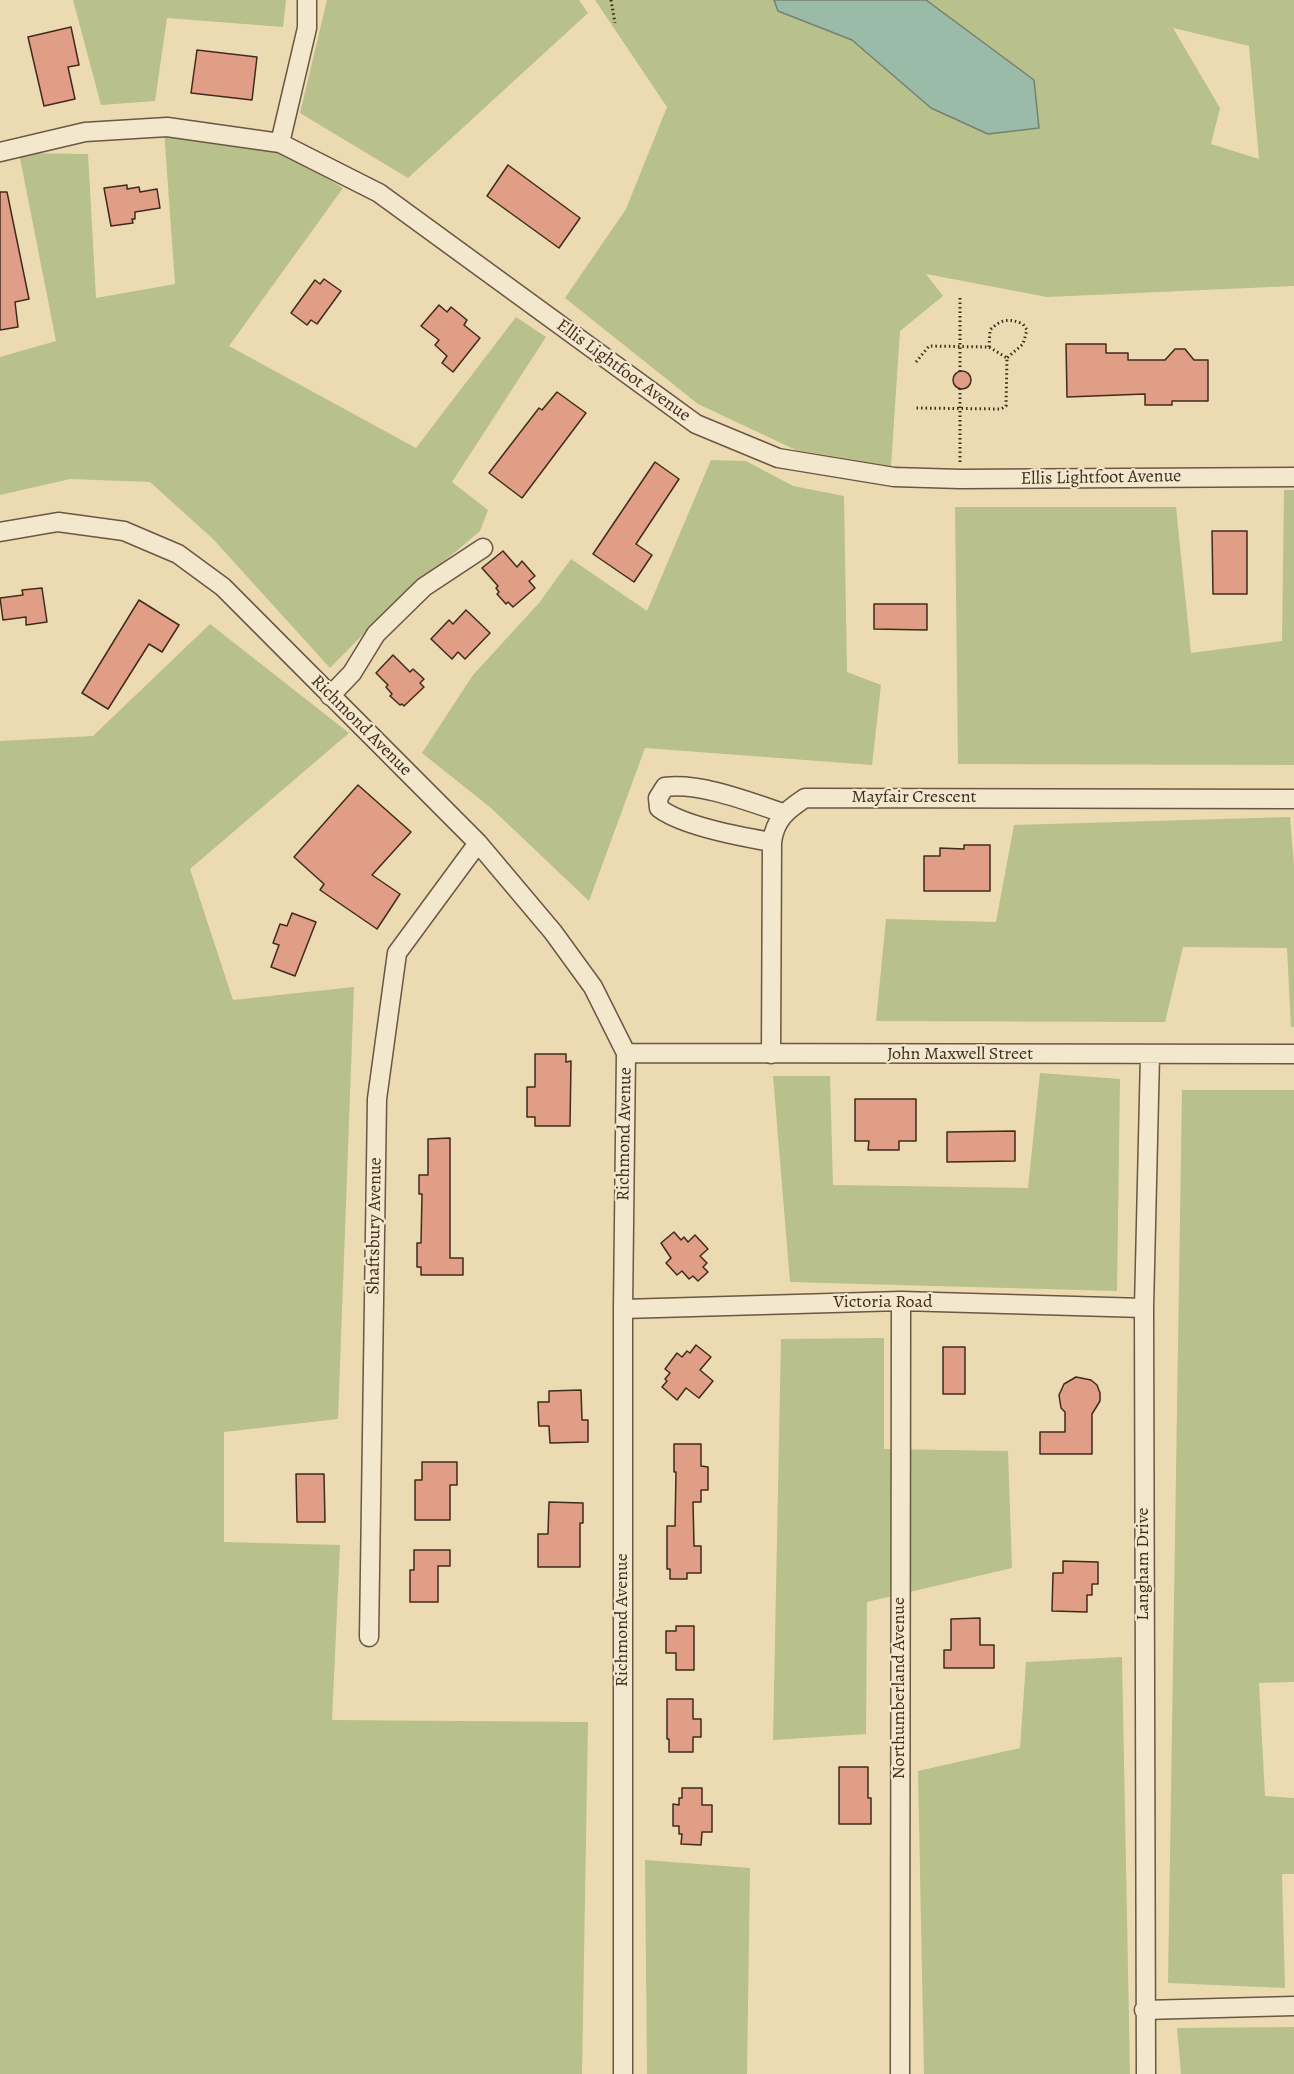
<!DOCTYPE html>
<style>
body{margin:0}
canvas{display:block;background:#ecdab3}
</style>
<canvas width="1294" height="2074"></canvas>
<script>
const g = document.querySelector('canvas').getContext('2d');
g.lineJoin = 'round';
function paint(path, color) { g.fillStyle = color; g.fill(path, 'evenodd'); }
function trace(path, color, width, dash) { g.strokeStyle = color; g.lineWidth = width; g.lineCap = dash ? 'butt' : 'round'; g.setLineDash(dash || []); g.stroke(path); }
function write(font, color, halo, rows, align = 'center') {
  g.font = font + ' Alegreya,serif'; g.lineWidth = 4.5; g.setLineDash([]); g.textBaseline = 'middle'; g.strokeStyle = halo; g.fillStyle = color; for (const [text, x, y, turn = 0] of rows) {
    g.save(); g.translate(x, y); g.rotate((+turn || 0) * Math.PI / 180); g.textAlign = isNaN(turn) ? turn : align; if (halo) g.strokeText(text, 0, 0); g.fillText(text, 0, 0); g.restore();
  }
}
paint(new Path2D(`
 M73,0H286L283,27L167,18L155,101L101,105Z
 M327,0H579L588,13L408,178L300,113Z
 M595,0H1294V286L1047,297L926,274L943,296L900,331L891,466L796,450L698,404L565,298L626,209L667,107ZM1173,28L1249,46L1259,159L1211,144L1220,108Z
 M164,130L255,135L343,188L229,346L416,448L516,317L546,337L452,482L488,510L480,531L390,607L330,668L213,539L150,482L70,479L0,495V357L56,341L19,153L88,154L96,298L175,284Z
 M711,460L746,461L793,486L844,496L847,672L881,685L872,765L645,748L589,901L491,808L422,753L473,675L539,603L571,559L647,611Z
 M1284,490H1294V765L958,764L955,507H1176L1191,653L1282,641Z
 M210,624L349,733L190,869L233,1000L354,987L338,1419L224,1432V1542L340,1545L332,1720L588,1722L582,2074H0V741L93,736Z
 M1290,817L1294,866V1027H1291L1287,948L1183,947L1165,1022L876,1021L886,919L996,922L1014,825Z
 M1040,1073L1120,1079L1117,1291L790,1282L773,1076H830L833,1185L1028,1188Z
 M1182,1090H1294V1682L1259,1683L1265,1796L1294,1798V1874H1282L1285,1988L1168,1983Z
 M884,1338V1449L1008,1451L1012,1568L867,1602L866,1734L773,1740L781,1339Z
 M1122,1657L1130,2074H924L918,1771L1020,1748L1026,1662Z
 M645,1860L750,1868L747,2074H647Z
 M1294,2027V2074H1181L1177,2028Z`), '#b8c08c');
const water = new Path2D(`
 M774,0H926L1034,80L1039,128L988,134L931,108L852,40L778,11Z`);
paint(water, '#9abba7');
trace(water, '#768170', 1.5);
const building = new Path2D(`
 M71,27L79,65L68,67L75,99L44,106L28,37Z
 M197,50L257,57L252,100L191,93Z
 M508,165L580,218L559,248L487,196Z
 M127,185V189L139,187L140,192L157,189L160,208L135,212V219H132L133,223L111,226L104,188Z
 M0,192H7L29,299L15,302L18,327L0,330Z
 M324,279L341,291L317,324L311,320L307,325L291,313L315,280L320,284Z
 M439,305L447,312L451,307L467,320L464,325L480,338L453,372L442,363L447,356L435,345L439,340L421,326Z
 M1066,344H1106V353H1128V360H1165L1175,349H1185L1194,360H1208V401H1172V405H1145V394L1067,397Z
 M953 380a9 9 0 1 1 18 0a9 9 0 1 1-18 0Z
 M557,392L586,413L522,498L489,473L539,408L542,410Z
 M655,462L679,479L636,544L652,555L634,582L593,554Z
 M1212,531H1247V594H1213Z
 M503,551L517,567L522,561L535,576L529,581L535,588L513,607L508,602L506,604L497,594L499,592L496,588L498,586L482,568Z
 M42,588L47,622L26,625V617L3,620L0,598L23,595L22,590Z
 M139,600L179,625L162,652L149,644L108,709L82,693Z
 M874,604H927V630L874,629Z
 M466,610L490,633L465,659L458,652L452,659L431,639L449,620L453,624Z
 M393,655L410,672L413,669L424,679L420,683L424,687L404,706L402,704L400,705L390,696L392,694L386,687L388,685L376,673Z
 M358,785L411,832L372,875L400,894L377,929L320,890L324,884L294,857Z
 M964,845H990V891H924V856H940V848L964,849Z
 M292,913L316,922L295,976L271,967L279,945L273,943L280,924L287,926Z
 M535,1054H566V1062L571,1061L570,1126H535V1117H527V1087H535Z
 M855,1099H916V1141H899V1150H868L869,1141H855Z
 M1015,1131V1161L947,1162V1132Z
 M450,1138V1258H463V1275H421V1267H417V1243H421L422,1194H419V1175H428V1139Z
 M674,1232L681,1240L684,1237L688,1242L695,1235L708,1249L700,1256L707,1263L703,1267L708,1272L698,1281L693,1276L689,1279L682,1271L677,1275L666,1263L671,1258L661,1243Z
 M696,1345L711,1357L700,1370L713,1381L699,1398L686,1388L677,1400L662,1387L667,1381L665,1379L670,1373L665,1369L677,1353L682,1357L687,1351L690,1353Z
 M943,1347H965V1394H943Z
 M1076,1377L1091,1380L1097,1385L1100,1393V1401L1092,1414V1454H1040V1432H1065V1412L1061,1408L1059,1395L1064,1384Z
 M581,1390L582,1420H588V1442L550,1443L549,1426H539L538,1402H549V1391Z
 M674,1444H701V1466L708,1467V1490H701V1502H693L694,1546H701V1573H687V1579H670V1569H667V1526H675L676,1472H674Z
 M422,1462H457V1485H450V1520H415V1480H422Z
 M296,1474H324L325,1522H297Z
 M549,1502L583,1503V1523H580V1567H538V1534H548Z
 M414,1550H450V1566H438V1602H410V1570H414Z
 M1063,1561L1098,1562V1584H1092V1595H1087V1612L1052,1611L1053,1573H1063Z
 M980,1618V1645H994V1668H944V1650H951V1619Z
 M676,1626H694V1670H676V1653H666V1631H676Z
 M667,1699H693V1719H701V1737H693V1752H669V1739H667Z
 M839,1767H868V1798H871V1824H839Z
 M682,1788H702V1805H712V1832H702L701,1845L681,1844L682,1834H679V1826H673V1804L679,1805V1798H682Z`);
paint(building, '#e19e87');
trace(building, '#402b1d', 1.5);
const minor = new Path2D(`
 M280,143L307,28V0
 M0,152L85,132L167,127L280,143L379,193L696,424L778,458L894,477L960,479L1294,477
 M0,532L58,522L124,531L178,554L223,587L478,843L553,932L593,987L626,1053L623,1309V2074
 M330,696L352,673L376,634L424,587L483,548
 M772,842C742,837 682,826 659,808L658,798L665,787C699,782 750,802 783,813
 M626,1053L1294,1054
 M771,1054L772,842C775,819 787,810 805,798L1294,799
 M623,1309L901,1301L1144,1308
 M369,1637L377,1099L397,953L478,843
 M1144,2010L1294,2006
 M900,2074L901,1301
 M1146,2074L1144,1308L1150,1055`);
trace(minor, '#6b5742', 21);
trace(new Path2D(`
 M611,0L615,23
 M960,298V371
 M989,347L990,330C1001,319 1009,318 1023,324L1027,330L1023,344L1007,358
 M916,362L929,346L989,347L1007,358L1006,406L1001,409L916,408
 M960,462V389`), '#402b1d', 3, [1.5, 3]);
trace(minor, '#f3e7ce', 18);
write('18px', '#402b1d', '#f3e7ce', [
 ["Ellis Lightfoot Avenue",623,371,36],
 ["Ellis Lightfoot Avenue",1101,478,-1],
 ["Richmond Avenue",361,726,45],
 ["Mayfair Crescent",914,798],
 ["John Maxwell Street",960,1055],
 ["Richmond Avenue",625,1134,-89],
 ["Shaftsbury Avenue",375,1226,-89],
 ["Victoria Road",883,1303],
 ["Langham Drive",1144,1564,-90],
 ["Richmond Avenue",623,1620,-90],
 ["Northumberland Avenue",900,1688,-90]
]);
</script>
